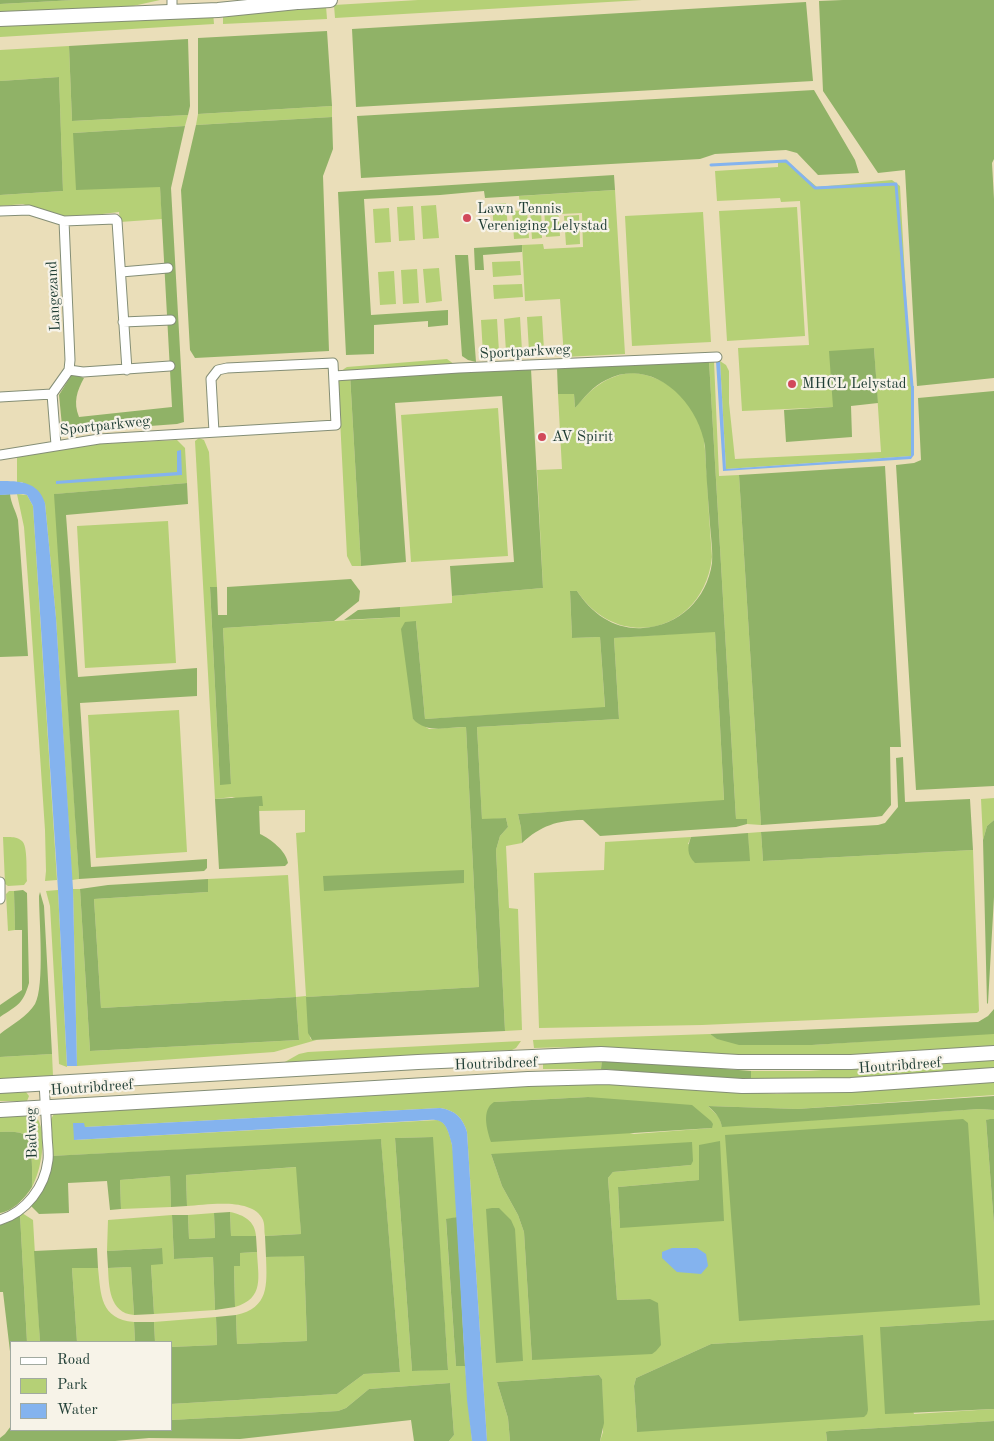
<!DOCTYPE html>
<style>
body{margin:0}
#map{position:relative;width:994px;height:1441px;overflow:hidden;background:#eadeb9;font-family:"Old Standard TT",serif}
canvas{display:block}
.legend{position:absolute;left:10px;top:1341px;width:162px;height:90px;box-sizing:border-box;background:#f7f3e8;border:1px solid #a1aaa0;margin:0;padding:6px 9px;list-style:none;font-size:15px;color:#1f3d34}
.legend li{display:flex;align-items:center;gap:10px;height:25px}
.legend b{width:25px;border:1px solid #a1aaa0}
</style>
<div id="map">
<canvas width="994" height="1441"></canvas>
<ul class="legend">
<li><b style="height:6px;background:#fff"></b>Road</li>
<li><b style="height:14px;background:#b5d076"></b>Park</li>
<li><b style="height:14px;background:#84b3ee"></b>Water</li>
</ul>
</div>
<script>
const g = document.querySelector('canvas').getContext('2d');
g.lineJoin = 'round';
function paint(path, color) { g.fillStyle = color; g.fill(path, 'evenodd'); }
function trace(path, color, width, dash) { g.strokeStyle = color; g.lineWidth = width; g.lineCap = dash ? 'butt' : 'round'; g.setLineDash(dash || []); g.stroke(path); }
function write(font, color, halo, rows, align = 'center') {
  g.font = font + ' "Old Standard TT",serif'; g.lineWidth = 4.5; g.setLineDash([]); g.textBaseline = 'middle'; g.strokeStyle = halo; g.fillStyle = color; for (const [text, x, y, turn = 0] of rows) {
    g.save(); g.translate(x, y); g.rotate((+turn || 0) * Math.PI / 180); g.textAlign = isNaN(turn) ? turn : align; if (halo) g.strokeText(text, 0, 0); g.fillText(text, 0, 0); g.restore();
  }
}
paint(new Path2D(`
 M75,0H160L133,6L0,13V4Z
 M418,0H642L335,18L334,5Z
 M326,6L327,19L223,24V12Z
 M213,12L214,24L0,37V24Z
 M69,46L72,121L188,115L185,126L73,133L160,187L162,219L120,222L119,212L60,219L23,204L0,206V195L63,191L59,77L0,81V50Z
 M332,106V117L196,125L198,114Z
 M778,162H788L817,187L892,180L900,186L911,386L912,456L726,469L720,361L726,365L729,371V403L735,459L881,452L874,348L833,407L742,411L738,348L809,345L800,201L781,202L780,198L717,201L715,171L778,167Z
 M615,190L625,354L564,357L560,299L525,301L522,245L543,244L544,249L583,247L582,213L561,214V206L541,207L542,238L532,239L530,208H520L519,196Z
 M506,203L508,231L494,232L492,204Z
 M436,205L439,238L423,239L421,206Z
 M413,206L415,240L399,241L397,207Z
 M797,207L805,336L727,341L719,211Z
 M389,208L391,242L375,243L373,209Z
 M558,208L560,236L546,237L544,209Z
 M527,210L529,238L514,239L512,211Z
 M703,212L711,342L632,346L625,216Z
 M579,215L580,244L566,245L564,216Z
 M520,261L521,275L493,277L492,262Z
 M439,268L442,301L426,303L423,269Z
 M417,269L419,303L403,304L401,270Z
 M394,271L396,304L380,305L378,272Z
 M522,284L523,297L494,299L493,285Z
 M542,316L544,350L529,351L527,317Z
 M520,317L522,351L506,352L504,319Z
 M497,319L499,352L483,354L481,320Z
 M447,359L458,367L350,374L361,566H352L347,556L338,380C340,374 341,370 347,367Z
 M709,361H714L719,476L739,475L761,825L747,824V819H736Z
 M632,373C662,374 691,397 701,427C706,442 705,460 707,476C708,503 710,530 712,557C704,632 619,654 577,591L570,592L572,638L600,637L605,708L425,719L416,621L413,719L429,729L466,727L479,987L307,997L310,1038L312,1040L320,1039L274,1052L77,1066L73,889H80L90,1051L299,1040L296,997L101,1008L94,899L208,892V879L288,875L296,997L306,996L296,833L305,832V810L259,811V806H263L232,797L215,799L195,441L199,438L204,440L209,452L217,587L210,588L220,784H231L223,628L400,617V607L452,603V596L543,588L537,470L562,469L558,394H574L575,408C591,389 606,375 632,373Z
 M498,408L508,556L411,562L401,415Z
 M177,440L185,448L187,483L55,494L79,879L72,880L56,618L45,503L22,482H17V457L97,444Z
 M17,494L27,495L33,506L57,880L45,881L46,871L45,830L30,607L24,527Z
 M168,521L176,663L85,668L77,526Z
 M715,631L724,801L518,814L521,828L522,843L506,846L509,908L518,909L522,1030L505,1031L496,850L500,836L508,827L506,818L482,820L477,727L619,719L614,638Z
 M179,710L187,852L96,858L88,715Z
 M994,798V820L987,826L983,840L981,799Z
 M761,832L763,861L973,850L979,1011L977,1013L702,1025L539,1028L534,873L604,870L605,842L691,837L688,844L749,861L748,833Z
 M3,837C9,837 17,836 22,841C28,846 26,872 27,881L24,885L8,886L5,884Z
 M58,890L67,1067L59,1064L50,906L46,891Z
 M9,891H14L15,930L8,931L6,894Z
 M994,1027V1047C916,1052 837,1059 758,1058C683,1056 609,1044 534,1048L533,1040L710,1034L718,1039L812,1045L994,1033Z
 M521,1041L516,1048L512,1050L283,1063L299,1054L308,1052Z
 M52,1054L53,1076L0,1079V1057Z
 M602,1059L601,1069H543V1060Z
 M972,1059H994V1069L885,1078L751,1080V1071H809Z
 M994,1080V1095L797,1109L708,1106L719,1117L722,1126L979,1109L994,1110V1119L986,1120L994,1225V1320L880,1327L914,1414L994,1409V1421L829,1431L826,1433L827,1441H600L603,1432L602,1379L599,1375L497,1382L508,1418L510,1441H487L467,1132C463,1118 455,1110 440,1108L85,1127L74,1140L438,1120C443,1122 446,1125 448,1131C457,1153 455,1192 457,1217L446,1220L456,1366H465L472,1441H449L454,1435L450,1383L369,1389L346,1408L338,1411L171,1420V1404L337,1394L364,1374L400,1372L381,1140L50,1156L51,1119L55,1112L543,1084H620L777,1094ZM588,1097L712,1128L634,1134L494,1102ZM432,1137L448,1369L412,1371L395,1138ZM491,1154L691,1165L613,1172L608,1178L617,1300L650,1299L532,1360L524,1232L518,1215L502,1186ZM699,1180L620,1228L618,1187ZM862,1335L637,1432V1431L634,1386L636,1378L711,1344Z
 M26,1092L29,1096L27,1101H0V1093Z
 M27,1114L37,1118C48,1134 41,1171 32,1187C32,1176 34,1140 23,1134C17,1131 7,1132 0,1132V1116Z
 M297,1167L301,1234L265,1236C264,1231 265,1225 263,1220C253,1197 207,1205 187,1206L186,1175Z
 M170,1176L171,1207L121,1209L120,1180Z
 M230,1212C244,1215 255,1221 256,1236L231,1237Z
 M22,1213L33,1220L40,1342H27L20,1215Z
 M214,1213L215,1238L189,1239L188,1215Z
 M172,1215L174,1259L213,1257L215,1310L154,1314L151,1265L162,1248L107,1251L108,1220Z
 M257,1252C258,1277 265,1298 235,1307L234,1266L240,1253Z
 M304,1255L307,1341L237,1344L236,1315C269,1308 267,1285 266,1257Z
 M131,1267L134,1315C109,1313 109,1286 108,1268Z
 M72,1268H98C101,1295 100,1319 134,1322L135,1342H77Z
 M216,1317L217,1345L171,1347V1342H155L154,1322Z`), '#b5d076');
paint(new Path2D(`
 M0,0H75L0,4Z
 M843,0H994V159L992,163L994,199V378L917,386L905,170L878,173L823,91L819,1Z
 M806,2L813,81L356,107L352,29Z
 M327,31L332,106L198,114V38Z
 M188,39L190,106L188,115L72,121L69,46Z
 M59,77L63,191L0,195V81Z
 M814,90L855,160L859,173L818,175L797,153L786,150L715,154L700,159L361,178L357,116Z
 M332,117L333,149L323,176L329,351L195,358L190,350L181,190L196,125Z
 M185,126L171,188L184,422L177,424L109,429L63,436L59,395L72,374L84,378C77,391 73,402 79,417L172,407L160,187L76,190L73,133Z
 M614,175L615,190L485,198L484,191L440,195L364,199L371,315L448,310V325L428,327V321L374,325V354L346,355L338,192Z
 M522,245V252L483,255L484,270H475L474,248Z
 M455,255H468L476,362L468,360L462,356Z
 M874,348L878,403L851,406L852,437L786,442L784,410L833,407L829,351Z
 M709,361L736,819H747V824L736,827L600,836L583,820C558,820 540,826 522,843L521,828L518,814L724,800L715,632L614,638L619,719L477,727L482,819L506,818L508,827L500,836L496,850L505,1031L312,1040L308,1033L306,997L479,987L466,727C447,727 427,734 413,719L401,629L405,622L416,621L425,719L605,707L600,637L572,638L570,591H577C592,614 615,630 643,628C679,626 707,599 712,563C713,551 711,538 710,525C708,499 706,472 705,446C698,401 652,356 606,380C593,386 584,398 575,408L574,394H558L557,368Z
 M531,369L543,588L452,596L450,566L514,562L502,396L395,403L406,562L361,566L350,374Z
 M994,391V786L916,790L896,465L914,463L921,460L918,398Z
 M885,466L901,747H890L891,805L882,816L875,817L761,825L739,475Z
 M187,483L188,504L66,515L78,677L197,668V696L80,703L91,867L207,859V868L204,871L79,879L54,494Z
 M10,494C11,504 16,511 18,520L28,656L0,657V495Z
 M351,579L360,591L359,601L334,621L223,628L231,784L220,785L210,587H217L218,615H227V587Z
 M400,607V617L344,620L358,610Z
 M903,757L905,802L970,799L973,850L763,861L761,832L878,825L885,823L898,807L896,758Z
 M262,796L263,806H259L260,834C271,839 286,851 288,863L285,866L219,869L215,799Z
 M994,820V897L988,1003L987,1004L983,840L987,826Z
 M748,833L750,861L695,863C687,855 687,847 691,837Z
 M464,870V883L324,891L323,876Z
 M208,879V892L94,899L101,1008L296,997L299,1040L90,1051L80,889L108,885Z
 M23,890L27,893L29,983C23,1004 18,1005 0,1017V1005L22,990V930H15L14,891Z
 M40,892L44,906L52,1054L0,1057V1034C11,1025 28,1016 35,1004C45,986 39,919 39,896Z
 M994,1009V1034L812,1045H739L717,1039L710,1034L978,1022L988,1016Z
 M602,1059L751,1071V1080L601,1069Z
 M994,1096V1110L979,1109L722,1127C720,1117 715,1112 708,1106L797,1109Z
 M588,1097L692,1105L711,1121L713,1124L712,1128L491,1142C487,1130 481,1110 494,1102Z
 M963,1119L968,1123L980,1305L739,1321L725,1135Z
 M990,1119H994V1225L986,1120Z
 M0,1132C7,1132 17,1131 23,1134C34,1140 32,1176 32,1187C25,1198 13,1211 0,1213Z
 M433,1137L448,1370L412,1371L395,1138Z
 M381,1139L400,1372L364,1374L337,1394L171,1404V1347L217,1345L216,1317L236,1315L237,1344L307,1341L304,1256L266,1257L265,1236L301,1234L296,1167L186,1175L187,1206L171,1207L170,1176L120,1180L121,1209L110,1210L107,1181L68,1183L69,1213L39,1214L31,1206L50,1156Z
 M720,1141L724,1221L620,1228L618,1187L699,1180V1145Z
 M692,1142L693,1161L691,1165L613,1172L608,1178L617,1300L650,1299L658,1303L661,1345L656,1351L652,1354L532,1360L524,1232L518,1215L502,1186L491,1154Z
 M492,1208H499L511,1220L515,1229L523,1361L496,1363L486,1209Z
 M230,1212L231,1236H256L257,1252L240,1253V1266H234L235,1307L215,1310L213,1257L174,1259L172,1215H188L189,1239L215,1238L214,1213Z
 M20,1215L27,1342H11V1360L3,1292H0V1224L6,1223Z
 M457,1217L465,1366H456L446,1219Z
 M97,1248L98,1268H72L77,1342H40L34,1251Z
 M162,1248L163,1264L151,1265L154,1314L134,1315L131,1267L108,1268L107,1251Z
 M994,1320V1409L885,1414L880,1327Z
 M134,1322H154L155,1342H135Z
 M863,1335L868,1410L867,1414L864,1417L637,1432L634,1386L636,1378L711,1344Z
 M599,1375L602,1379L604,1423L600,1441H510L508,1418L497,1382Z
 M450,1383L454,1435L449,1441H414L411,1420L240,1439L149,1438L115,1441H0V1438L5,1434L11,1426V1430H171V1420L338,1411L346,1408L369,1389Z
 M994,1421V1441H827L826,1432L829,1431Z`), '#90b267');
paint(new Path2D(`
 M716,361H720L726,469L911,456V386H914V455L911,459L723,471Z
 M181,450L182,475L56,484V481L177,472V451Z
 M0,481C19,481 38,481 45,503L56,618L73,889L77,1066H67L58,890L33,506L27,495L23,494L0,495Z
 M440,1108C455,1110 463,1118 467,1132L487,1441H472L467,1400L452,1145C445,1115 440,1119 412,1121L74,1140L73,1123H84L85,1127Z
 M672,1248H697L706,1254L708,1266L701,1274L677,1272L662,1258V1252Z`), '#84b3ee');
trace(new Path2D(`
 M711,165L786,161L815,188L896,184L912,386`), '#84b3ee', 3);
const street = new Path2D(`
 M172,0V13
 M0,211L29,210L64,221L115,219L117,221L127,370
 M64,221L70,360L69,370
 M121,272L168,268
 M123,322L171,320
 M334,376L459,368L717,357
 M0,397L52,394
 M56,445L52,394L69,370L83,372L170,366
 M0,455L99,439L336,425L333,363L227,368L218,370L211,379L214,432
 M0,882V899
 M0,1220C26,1212 45,1187 48,1160C49,1152 47,1142 47,1133C46,1117 45,1100 44,1083`);
const secondary = new Path2D(`
 M299,2L330,0
 M0,19L218,10L307,1
 M0,1086L418,1062L601,1054L738,1062H851L994,1053
 M0,1110L528,1079L606,1077L742,1086L851,1085L994,1075`);
trace(street, '#848e76', 11);
trace(secondary, '#848e76', 16);
trace(street, '#fff', 9);
trace(secondary, '#fff', 14);
for (const [x, y, r, color] of [
 [467,218,5,"#d1495b"],
 [792,384,5,"#d1495b"],
 [542,437,5,"#d1495b"]
]) { const dot = new Path2D(); dot.arc(x, y, r, 0, 2 * Math.PI); g.fillStyle = color; g.fill(dot); trace(dot, '#f7f3e8', 2); }
write('15px', '#1f3d34', '#f7f3e8', [
 ["Lawn Tennis",477,209],
 ["Vereniging Lelystad",477,226],
 ["MHCL Lelystad",802,384],
 ["AV Spirit",552,437]
], 'left');
write('15px', '#1f3d34', '#f7f3e8', [
 ["Langezand",54,296,-93],
 ["Sportparkweg",525,352,-3],
 ["Sportparkweg",105,426,-6],
 ["Houtribdreef",496,1064,-2],
 ["Houtribdreef",900,1066,-4],
 ["Houtribdreef",92,1088,-4],
 ["Badweg",32,1133,-92]
]);
</script>
